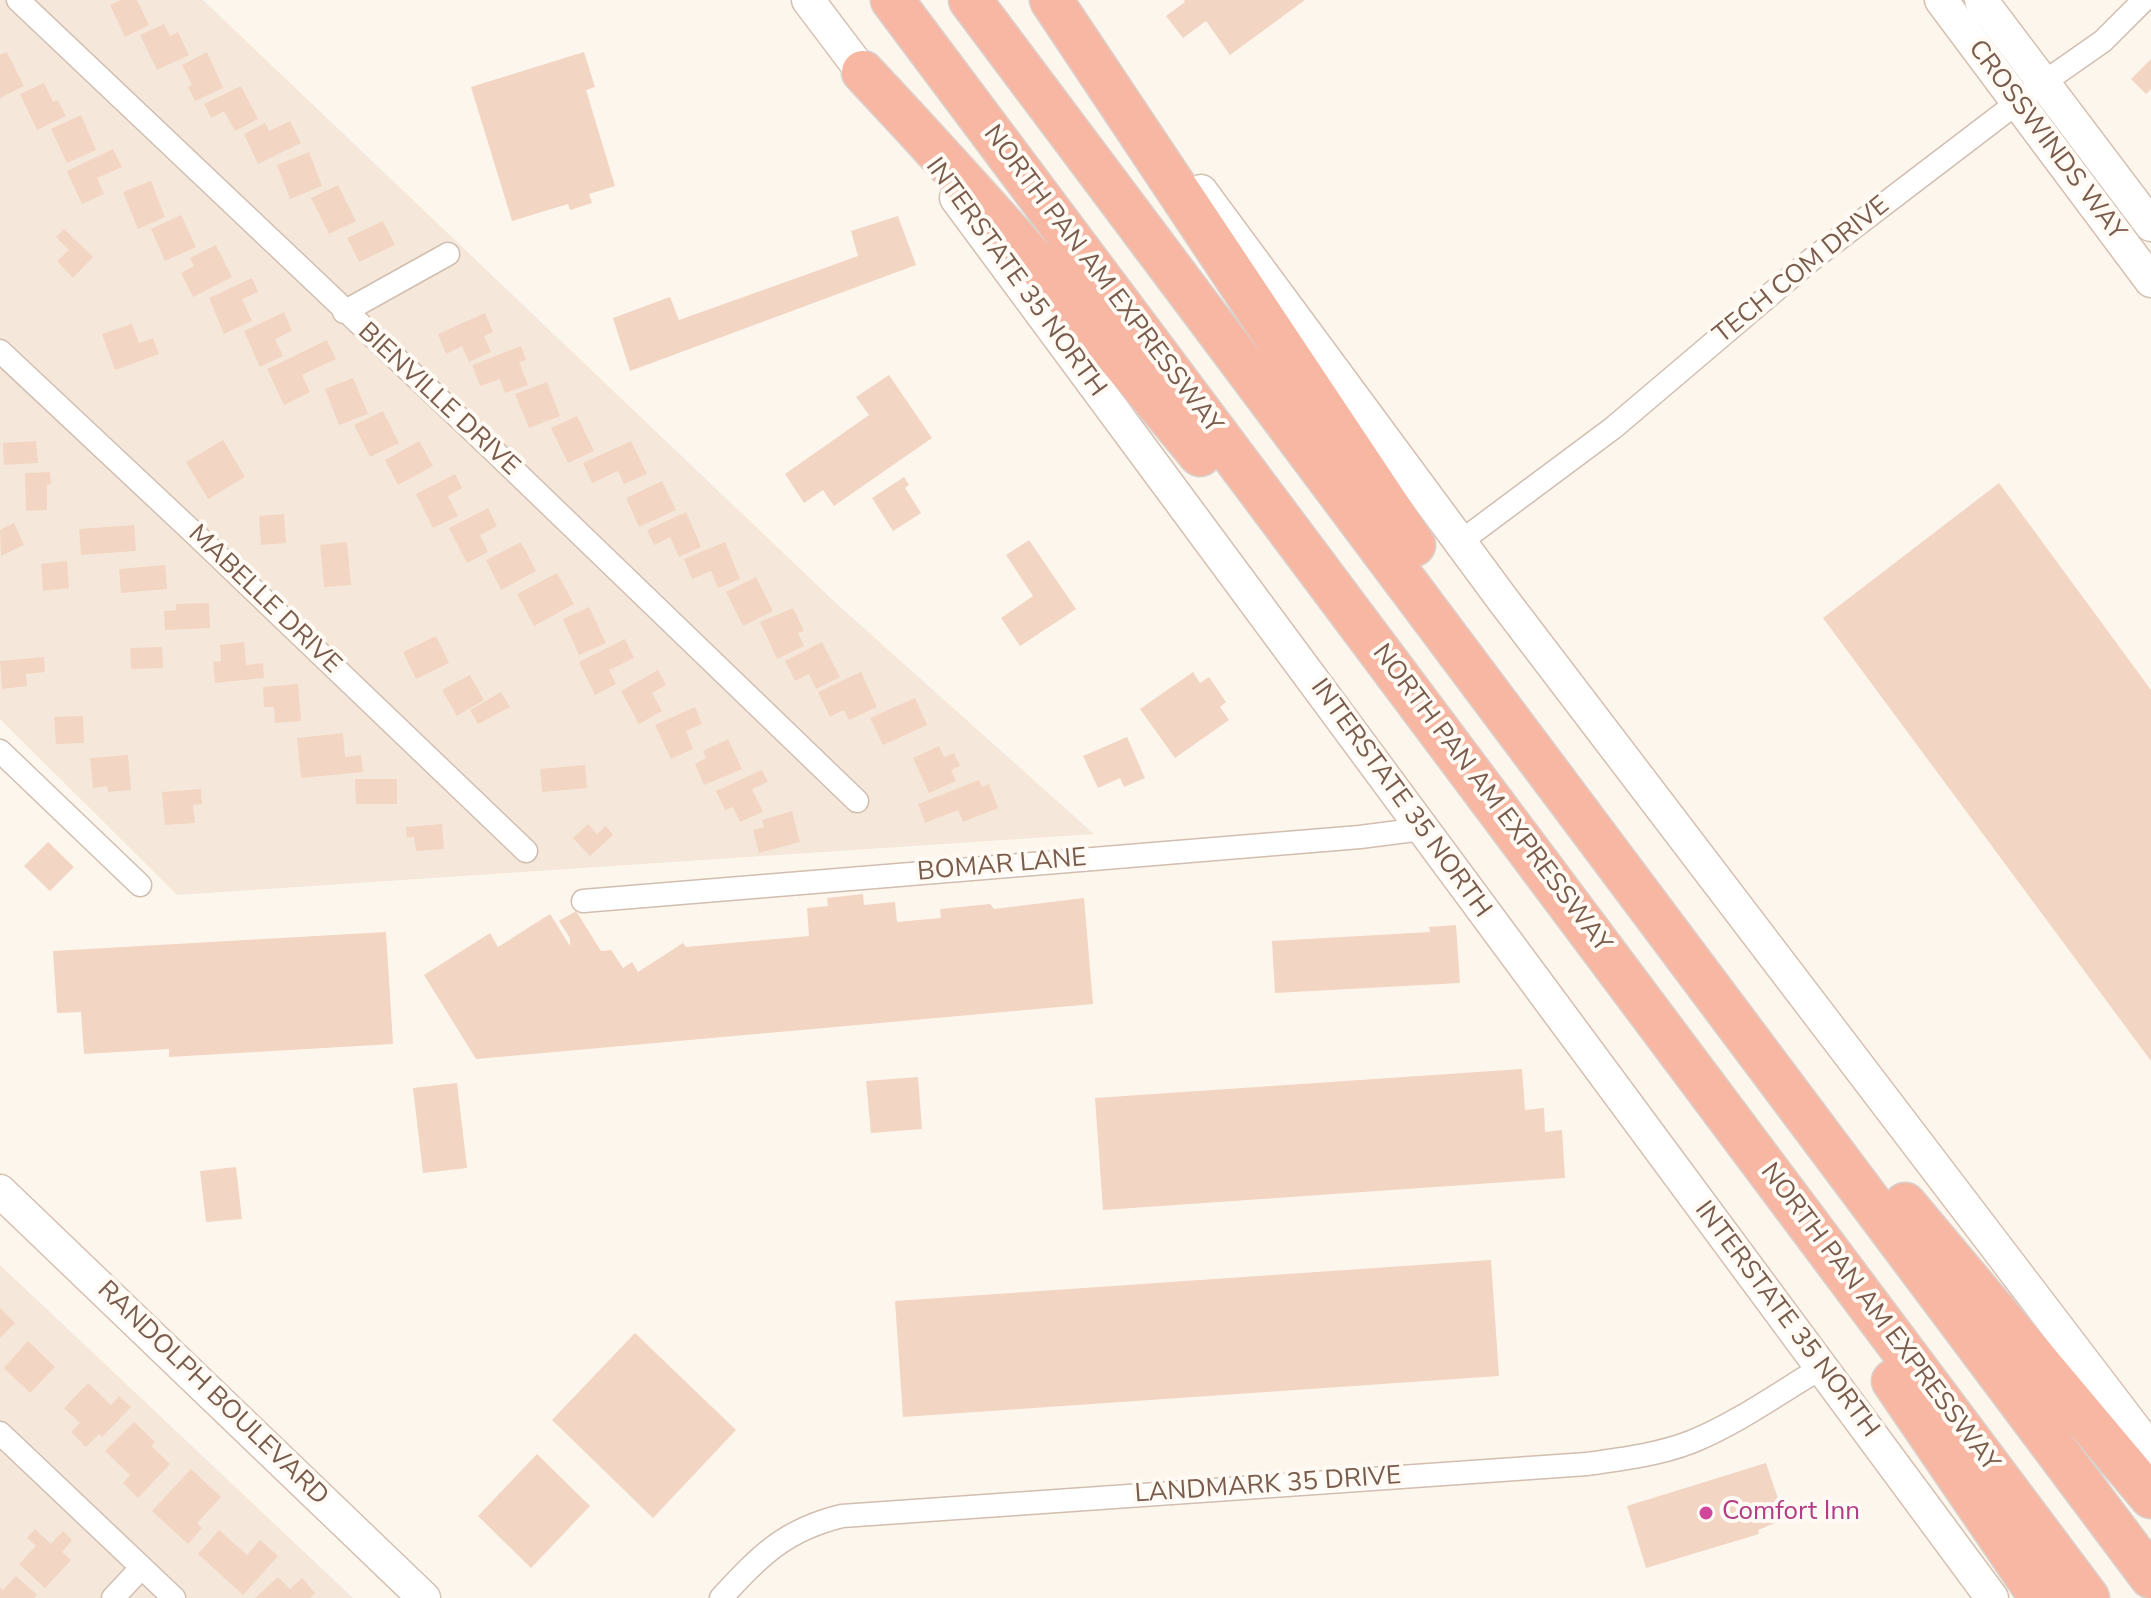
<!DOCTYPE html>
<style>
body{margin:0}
canvas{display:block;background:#fdf6ec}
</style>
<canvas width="2151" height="1598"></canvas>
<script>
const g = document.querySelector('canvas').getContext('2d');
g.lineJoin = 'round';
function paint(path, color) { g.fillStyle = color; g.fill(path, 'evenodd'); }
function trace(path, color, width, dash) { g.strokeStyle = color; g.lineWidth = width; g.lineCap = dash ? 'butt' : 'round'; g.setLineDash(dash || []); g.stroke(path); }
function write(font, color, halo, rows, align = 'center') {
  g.font = font + ' "Nunito Sans",sans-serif'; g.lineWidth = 8; g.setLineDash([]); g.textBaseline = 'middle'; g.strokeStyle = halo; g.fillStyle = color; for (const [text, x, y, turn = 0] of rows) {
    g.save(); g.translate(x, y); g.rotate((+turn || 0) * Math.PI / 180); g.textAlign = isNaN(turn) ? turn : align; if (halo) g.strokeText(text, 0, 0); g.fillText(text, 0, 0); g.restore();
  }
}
paint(new Path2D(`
 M0,0H203L838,605L1094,834L177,895L0,719Z
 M0,1265L353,1598H0Z`), '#f5e8da');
paint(new Path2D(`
 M121,0H137L149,25L125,37L110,5Z
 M1184,0H1305L1230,55L1206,21L1183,38L1166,16L1185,2Z
 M164,24L170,36L178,32L189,55L157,70L140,35Z
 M7,52L24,86L0,98V55Z
 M207,52L223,88L195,101L188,87L192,85L182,65Z
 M584,52L595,87L586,90L615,186L589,194L592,203L570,210L568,204L512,221L471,87Z
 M2151,59V89L2146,94L2131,79Z
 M44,83L53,102L58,100L66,116L37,130L20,94Z
 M241,86L258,119L235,131L224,111L211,118L204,104Z
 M81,115L96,150L67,163L51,129Z
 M290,121L301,143L258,164L244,134L265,123L269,131Z
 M113,149L122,167L97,178L104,194L82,204L67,171Z
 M309,152L322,186L290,199L277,165Z
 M151,181L165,217L138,229L123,192Z
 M338,185L356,221L329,234L311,198Z
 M181,215L196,247L165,261L151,229Z
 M898,216L916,265L630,371L613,318L670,297L679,320L794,279L858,256L851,231Z
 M383,221L395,245L359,262L347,238Z
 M64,229L93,257L73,278L57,261L69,250L56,237Z
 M216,245L232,277L193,297L181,273L194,266L190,258Z
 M252,278L258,292L242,299L252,321L224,334L209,298Z
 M284,312L292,331L275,339L283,356L260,367L244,331Z
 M485,313L493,332L484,336L491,352L469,362L462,346L446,354L438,334Z
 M132,324L139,343L153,338L159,354L115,370L102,334Z
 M327,340L336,359L302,375L310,392L284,405L267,369Z
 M521,346L526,360L519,362L528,385L505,393L500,379L480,386L472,365Z
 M889,375L932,438L834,506L823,490L804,503L785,474L869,415L856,397Z
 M353,378L368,414L339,425L325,389Z
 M547,382L560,416L529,428L515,394Z
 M383,411L399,443L370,457L354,425Z
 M577,416L594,451L568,463L551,428Z
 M223,440L245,477L208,499L186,462Z
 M36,441L38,463L4,465L3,443Z
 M419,441L433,466L398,485L385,460Z
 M631,441L647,474L624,484L618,471L592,483L583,463Z
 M50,472L51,484L47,485V510L26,511L25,473Z
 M455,474L462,488L448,496L458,516L433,528L416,494Z
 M904,477L909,485L905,488L921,513L893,531L872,498Z
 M662,481L676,510L639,527L626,498Z
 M1999,483L2151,690V1061L1823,618Z
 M488,508L497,526L480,535L488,552L467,563L449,528Z
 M686,512L701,547L679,557L670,537L654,545L647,530Z
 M284,514L286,543L261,545L259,516Z
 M14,523L24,545L1,556L0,530Z
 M134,525L136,551L81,555L79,529Z
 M1029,540L1076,609L1020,646L1001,618L1033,596L1006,555Z
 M347,542L351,585L324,587L320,545Z
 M521,542L536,571L501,590L486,560Z
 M725,542L740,579L718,588L711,571L692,579L684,559Z
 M67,561L69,588L43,591L41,564Z
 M165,565L167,589L121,593L119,569Z
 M557,573L574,604L534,626L517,594Z
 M756,577L773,611L743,626L726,592Z
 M209,603L210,628L165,630L164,611L176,610V604Z
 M589,607L606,643L579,655L563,619Z
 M793,608L804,631L798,633L804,646L777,659L760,622Z
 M436,636L449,663L416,679L403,652Z
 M625,639L634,658L609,670L616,684L595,695L579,662Z
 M244,642L246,665L263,663L264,678L215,683L213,662L221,661L220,645Z
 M822,642L840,677L816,689L809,674L795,681L785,661Z
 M162,647L163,668L131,669L130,648Z
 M44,657L45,672L26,674L27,686L2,689L0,661Z
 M658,670L666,685L652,693L662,711L639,724L621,691Z
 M861,672L877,707L849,720L844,710L830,717L818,692Z
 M1193,672L1200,683L1209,677L1226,702L1220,707L1229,720L1175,758L1140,709Z
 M470,675L484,700L457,716L442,690Z
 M298,684L301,721L275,723L274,707H264L263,687Z
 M501,692L510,707L478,724L470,710Z
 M915,698L927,725L883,745L870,718Z
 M695,707L702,724L686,731L693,749L671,759L655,725Z
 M83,716L84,743L56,744L54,717Z
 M343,733L345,757L361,755L363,772L301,778L297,738Z
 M1127,737L1145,778L1124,787L1120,778L1098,788L1083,756Z
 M728,739L742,769L704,785L695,764L706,758L703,751Z
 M939,746L944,757L954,753L960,766L951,770L956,781L929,793L913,758Z
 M128,755L131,790L108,792L107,786L93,788L90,758Z
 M585,765L587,788L542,792L540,769Z
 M762,770L768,782L752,789L763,812L740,822L733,807L725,810L716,791Z
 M355,779H397V804H356Z
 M979,780L982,787L989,784L998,808L963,822L958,810L925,823L918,804Z
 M201,789L202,804L193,805L195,823L165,825L162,792Z
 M792,811L800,842L759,853L753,830L764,827L762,820Z
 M442,824L444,849L416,851L414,837L407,838L406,827Z
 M588,824L597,834L606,826L613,835L590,856L573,838Z
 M48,842L74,867L50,891L24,866Z
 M863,894L864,905L895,902L897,922L941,918L940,909L990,904L994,909L1084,898L1093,1004L476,1059L424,975L490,933L498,947L550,914L570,946V938L559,921L576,911L601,951L611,950L623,968L632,962L638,972L683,943L686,947L809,936L807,908L828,906L827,898Z
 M1456,925L1460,983L1275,993L1272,941L1430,932L1429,927Z
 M386,932L393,1044L169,1057V1049L84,1054L81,1012L57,1013L53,951Z
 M1522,1069L1525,1110L1544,1108L1545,1132L1562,1130L1565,1178L1103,1210L1095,1098Z
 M918,1077L922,1129L871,1133L866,1081Z
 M457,1083L467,1168L423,1173L413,1088Z
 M236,1167L242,1219L206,1222L200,1171Z
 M1491,1260L1499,1376L903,1417L895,1301Z
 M0,1308L15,1323L0,1338Z
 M635,1333L736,1430L653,1518L552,1420Z
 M28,1341L55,1367L30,1393L4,1368Z
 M88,1383L111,1405L119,1396L131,1407L102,1437L99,1434L86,1447L71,1432L80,1423L64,1408Z
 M134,1422L155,1442L151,1446L170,1464L138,1498L123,1483L130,1475L105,1451Z
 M537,1454L590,1506L531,1568L478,1516Z
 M1766,1463L1785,1519L1758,1530L1759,1534L1646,1568L1627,1506Z
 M191,1469L221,1497L197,1523L202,1528L188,1544L152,1511Z
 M35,1529L51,1544L63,1531L72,1540L62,1552L71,1560L45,1588L19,1564L36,1546L27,1538Z
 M219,1530L247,1555L260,1540L278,1556L243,1595L198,1554Z
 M16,1576L37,1595L34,1598H0V1587L3,1590Z
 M278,1577L290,1589L302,1578L315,1593L310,1598H255Z`), '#f3d5c3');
const street = new Path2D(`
 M18,0L495,452L857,801
 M344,312L448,254
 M0,351L195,534L526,851
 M1460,542L1613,428L1811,260L2043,83L2103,41L2144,0
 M0,751L140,885
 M583,901L1360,837L1422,829
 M0,1433L174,1598
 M113,1598L141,1568
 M721,1598C760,1556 784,1530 842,1516L1587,1464C1622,1459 1657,1455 1691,1442C1736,1424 1779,1393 1821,1368`);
const secondary = new Path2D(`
 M808,0L876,90
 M1941,0L2151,281
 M1981,0L2151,225
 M1201,191L1503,600L2151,1450
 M956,198L1992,1598
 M0,1191L424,1598`);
const highway = new Path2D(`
 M892,0L2088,1598
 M970,0L2151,1577
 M1051,0L1414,545
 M863,72C979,196 1092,323 1200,455
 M1905,1204L2151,1497
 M1893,1381L2041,1598`);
trace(street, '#d1beb0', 25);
trace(secondary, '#d6c0b0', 35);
trace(highway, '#dad1cd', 45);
trace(street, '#fff', 22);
trace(secondary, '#fff', 32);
trace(highway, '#f7b7a3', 42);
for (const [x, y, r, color] of [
 [1706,1513,8,"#d1479c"]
]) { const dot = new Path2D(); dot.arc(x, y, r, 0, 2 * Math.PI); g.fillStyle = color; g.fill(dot); trace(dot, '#fffaf3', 3); }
write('26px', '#7a5c4d', '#fffaf3', [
 ["CROSSWINDS WAY",2046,141,53],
 ["TECH COM DRIVE",1802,271,-39],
 ["INTERSTATE 35 NORTH",1015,278,54],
 ["NORTH PAN AM EXPRESSWAY",1102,280,53],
 ["BIENVILLE DRIVE",438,400,43],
 ["MABELLE DRIVE",264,600,44],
 ["INTERSTATE 35 NORTH",1400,799,54],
 ["NORTH PAN AM EXPRESSWAY",1491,799,53],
 ["BOMAR LANE",1002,866,-5],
 ["NORTH PAN AM EXPRESSWAY",1879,1318,53],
 ["INTERSTATE 35 NORTH",1786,1320,53],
 ["RANDOLPH BOULEVARD",212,1394,44],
 ["LANDMARK 35 DRIVE",1268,1486,-4]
]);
write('26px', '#b23c85', '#fffaf3', [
 ["Comfort Inn",1722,1513]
], 'left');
</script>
